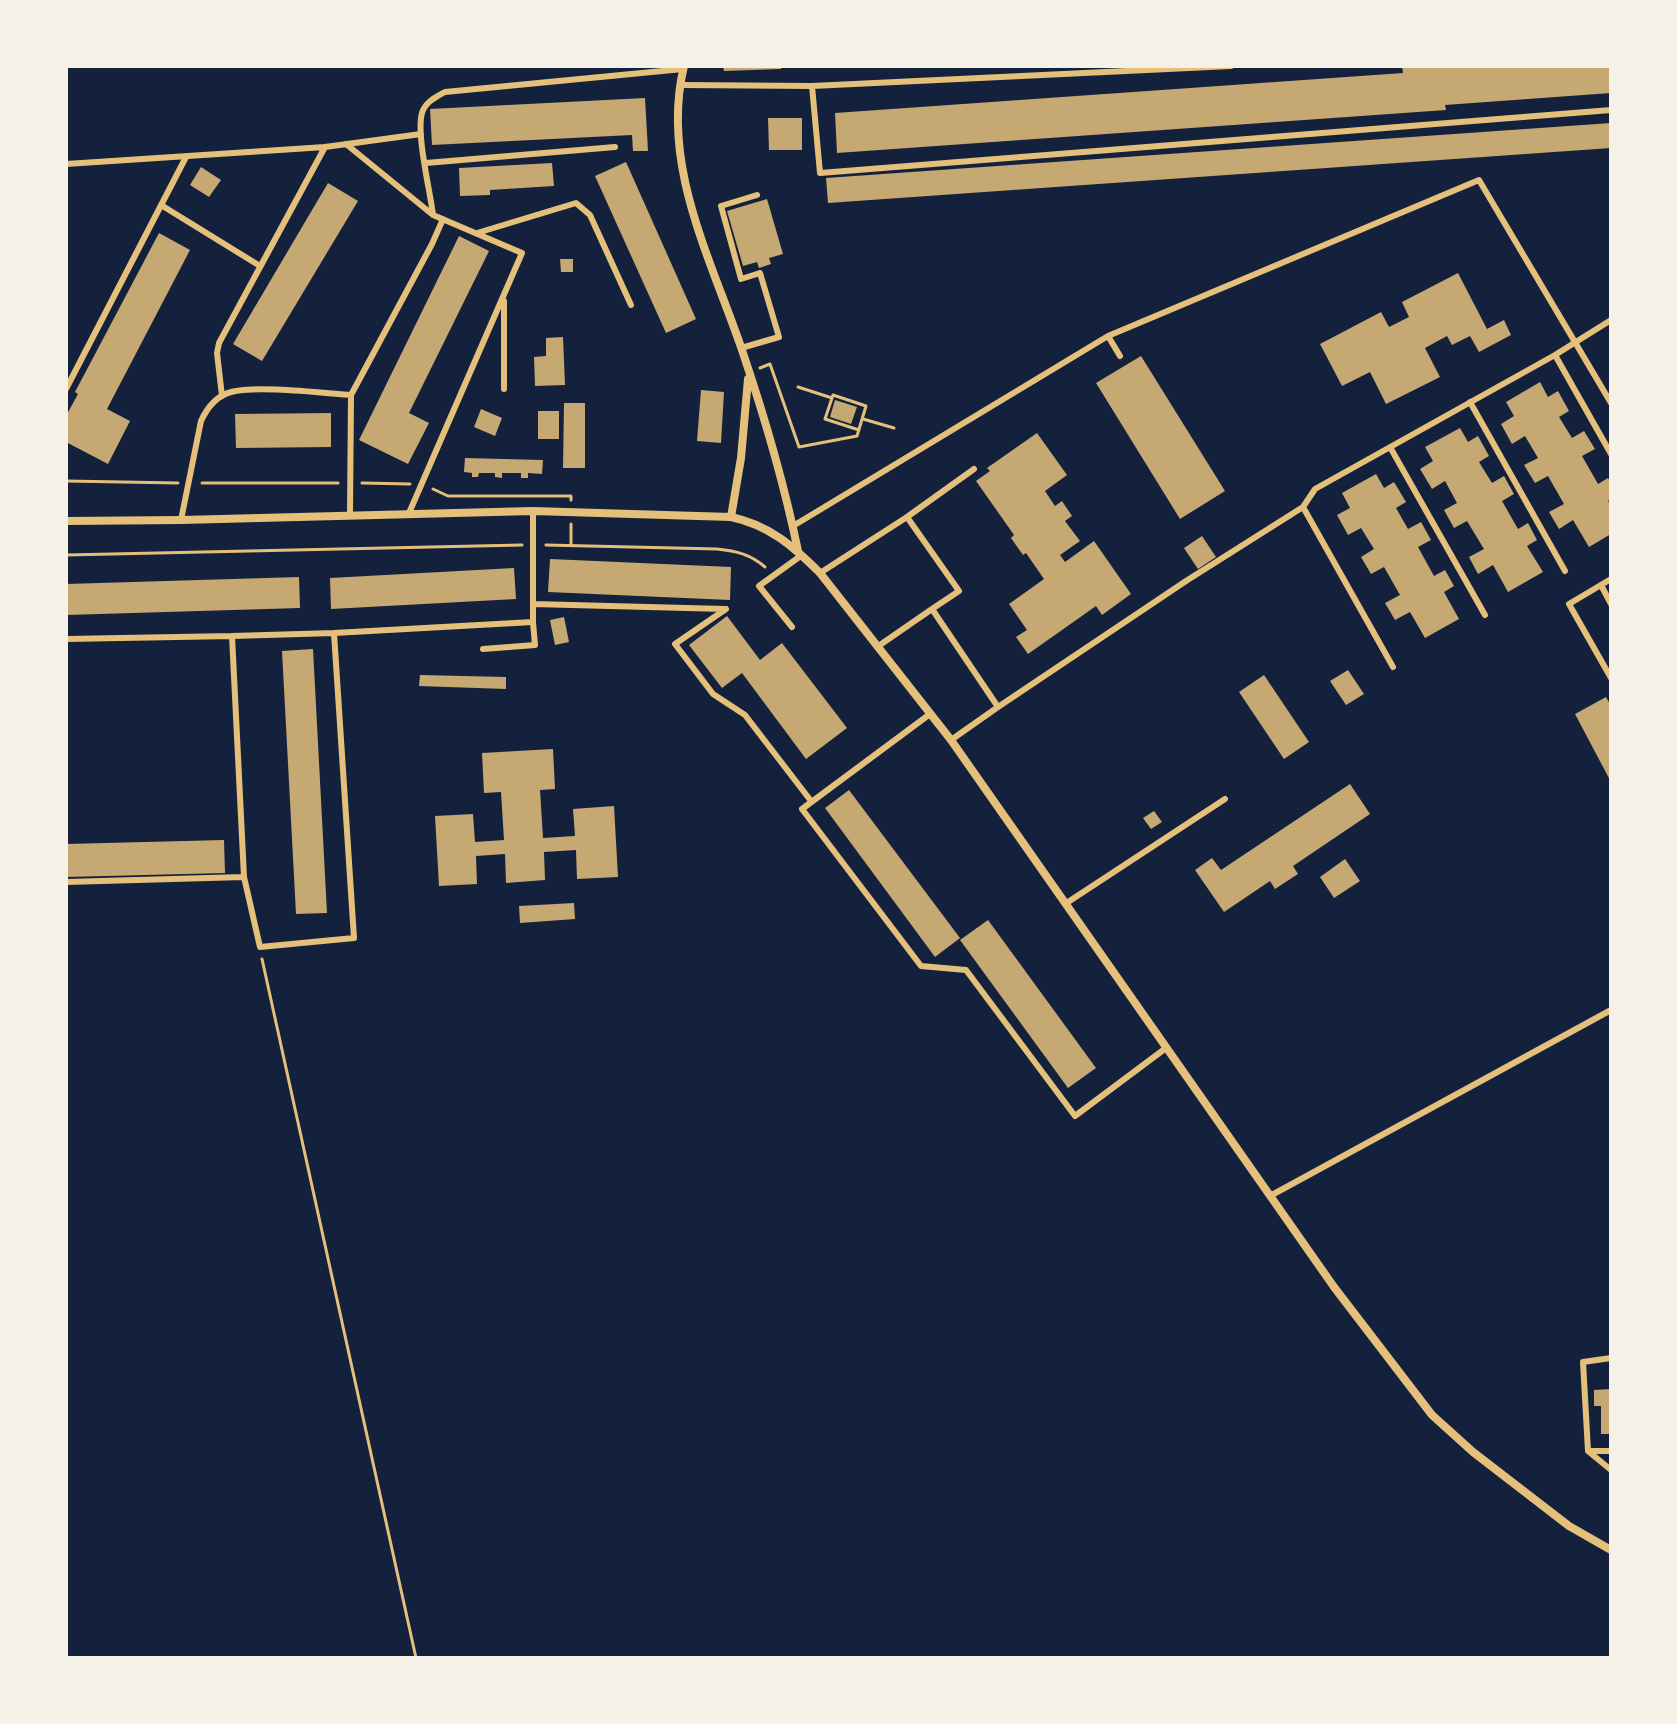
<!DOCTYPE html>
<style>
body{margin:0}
#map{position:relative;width:1677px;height:1724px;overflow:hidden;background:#14213d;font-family:"Exo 2",sans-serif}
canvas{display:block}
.frame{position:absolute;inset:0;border:68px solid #f6f1e7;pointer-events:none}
</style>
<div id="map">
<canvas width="1677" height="1724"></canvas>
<div class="frame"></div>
</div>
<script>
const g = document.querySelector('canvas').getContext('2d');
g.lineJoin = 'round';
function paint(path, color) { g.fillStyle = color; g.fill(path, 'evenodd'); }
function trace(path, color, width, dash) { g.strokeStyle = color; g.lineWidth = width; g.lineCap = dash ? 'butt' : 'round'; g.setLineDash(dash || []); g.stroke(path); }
paint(new Path2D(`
 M723,66H781V69L724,71Z
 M1402,66H1611V93L1445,105L1446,110L837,153L835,113L1403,73Z
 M645,98L648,151H633L632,135L432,145L430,109Z
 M768,118H802V150H769Z
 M1611,123V148L828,203L826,178Z
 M626,162L696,319L666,333L595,176Z
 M552,163L554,186L490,190V195L460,196L459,168Z
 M201,167L221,180L209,197L190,185Z
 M328,183L358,201L262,361L233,344Z
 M767,199L783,254L769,258L771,264L759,268L757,262L743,266L727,211Z
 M159,233L190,250L107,409L130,421L108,464L66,442V416L78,394L75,392Z
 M459,236L489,251L409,413L429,423L408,464L359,440Z
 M560,259H573V272H561Z
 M1458,273L1487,329L1504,320L1511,335L1479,352L1470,336L1452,345L1447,336L1425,348L1440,377L1386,404L1370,372L1342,386L1320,344L1381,312L1389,327L1409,317L1402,302Z
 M563,337L565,385L535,386L534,357L546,356V338Z
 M1141,356L1225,491L1180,519L1096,383Z
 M1540,382L1548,397L1558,391L1569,411L1559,417L1572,438L1584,431L1595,449L1582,456L1598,484L1608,478L1611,483V499L1608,501L1611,506V534L1589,547L1573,520L1559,529L1549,512L1564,504L1548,476L1535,483L1524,465L1538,458L1525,436L1512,444L1501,424L1514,416L1506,402Z
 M701,390L724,392L721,443L697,441Z
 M835,400L857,407L851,424L830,417Z
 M564,403H585V468H563Z
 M481,409L502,418L495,436L474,427Z
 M538,411H559V439H538Z
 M331,413V447L236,448L235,414Z
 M1460,428L1468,442L1478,436L1489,456L1479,462L1492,483L1504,476L1514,494L1502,501L1518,529L1528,523L1537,540L1527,546L1543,572L1508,592L1493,565L1478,574L1469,557L1484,549L1467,521L1454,528L1444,510L1457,503L1445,481L1432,489L1420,469L1433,461L1425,447Z
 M1037,433L1067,475L1045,491L1055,506L1062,501L1072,516L1065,521L1080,541L1060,555L1065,562L1094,541L1131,594L1102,615L1096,606L1028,654L1016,637L1027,630L1009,604L1044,579L1026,553L1023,555L1011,538L1014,535L976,481L990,471L987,468Z
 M465,458L543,460L542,474L528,473V478H521V473H502V478L495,477V473H479L478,477H472V473L464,472Z
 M1376,474L1384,488L1394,482L1406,502L1396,508L1408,529L1421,522L1431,540L1418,547L1434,576L1445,570L1454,586L1444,592L1459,619L1425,638L1410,612L1395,620L1385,603L1400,595L1384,567L1371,574L1361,557L1374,549L1361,528L1348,535L1337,515L1350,508L1342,493Z
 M1202,536L1216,557L1198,569L1184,548Z
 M550,559L731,567L730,600L548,592Z
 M514,568L516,599L331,609L330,578Z
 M299,577L300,608L66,615V584Z
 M727,616L760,660L782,643L847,728L806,759L742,673L722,688L689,645Z
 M564,617L569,642L555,645L550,620Z
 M313,649L327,913L296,914L282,651Z
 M1348,670L1364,694L1346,705L1330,681Z
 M420,675L506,677V689L419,686Z
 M1264,675L1309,742L1284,759L1239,692Z
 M1606,697L1611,706V782L1575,714Z
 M553,749L555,789L540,790L543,838L575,836L573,809L614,806L618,877L577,879L576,850L544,852L545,880L506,883L505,854L476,856L477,884L439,886L435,816L473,814L475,842L504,840L501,792L484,793L482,753Z
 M1350,784L1370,814L1293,866L1298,874L1275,889L1270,881L1224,912L1195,870L1212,858L1221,870Z
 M849,790L960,938L935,957L825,808Z
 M1154,811L1162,822L1151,829L1143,818Z
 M224,840L225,873L66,877V844Z
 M1345,859L1360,881L1334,898L1320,877Z
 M574,903L575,919L520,923L519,906Z
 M988,920L1096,1068L1068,1088L960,940Z
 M1611,1389V1434H1601V1406H1594V1390Z`), '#c6a872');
trace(new Path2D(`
 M760,368L770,364L799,447L857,436L866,406L833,395L825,419L859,430
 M798,387L832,398
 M863,419L894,428
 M66,481L178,483
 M202,483H338
 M362,483L410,484
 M433,489L448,496H571V500
 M571,544V524
 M546,545L717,549C736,551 750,554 765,567
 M66,555L522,545
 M262,959L416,1658`), '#e5c07b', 3);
trace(new Path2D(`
 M681,85L812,86L1231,66
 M812,86L820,173L1611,110
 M346,144L433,215L522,253L409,513
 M426,163L615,147
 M66,164L325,147L421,134
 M161,205L260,266
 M433,215C430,190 416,134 422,113C425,102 436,97 445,92L683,69
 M477,233L576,203L590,215L631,305
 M504,301V389
 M1108,336L1479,180L1611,403
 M741,348L779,337L760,273L741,279L721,206L757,195
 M1555,355L1611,454
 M66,389L186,157
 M222,396L217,353L219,343L325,147
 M1470,402L1565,571
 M1390,447L1485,615
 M1303,507L1393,667
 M350,514L351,395L432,244L443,219
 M907,517L974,469
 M181,520L201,421C207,408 216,396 231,392C255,385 323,393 351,395
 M793,526L1108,336L1120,356
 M820,573L907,517L959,591L932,609L998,707L951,740
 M1611,579L1569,604L1611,678
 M1601,585L1611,604
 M533,604L725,609
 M726,609L675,644L713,694L745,715L811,801
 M792,627L759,586L802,555
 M232,636L334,633
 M66,639L232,636L244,877L260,947L354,938L334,633L533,622V511
 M877,647L932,609
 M483,649L535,645L533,622
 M998,707L1186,581L1303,507L1315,489L1555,355L1611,320
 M930,714L802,809L921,966L966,970L1075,1116L1166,1048
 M66,882L244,877
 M1065,904L1225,799
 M1270,1196L1611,1010
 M1611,1358L1583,1362L1588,1451L1611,1470
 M1588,1451H1611`), '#e5c07b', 6);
trace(new Path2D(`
 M684,66C660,164 711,259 742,350C764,415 784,483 798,551
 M731,517L741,458L748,379
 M66,521L181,520L533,511L731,517C769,525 793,546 820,573L951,740L1334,1287L1432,1415L1473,1452L1569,1526L1611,1550`), '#e5c07b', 8);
</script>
